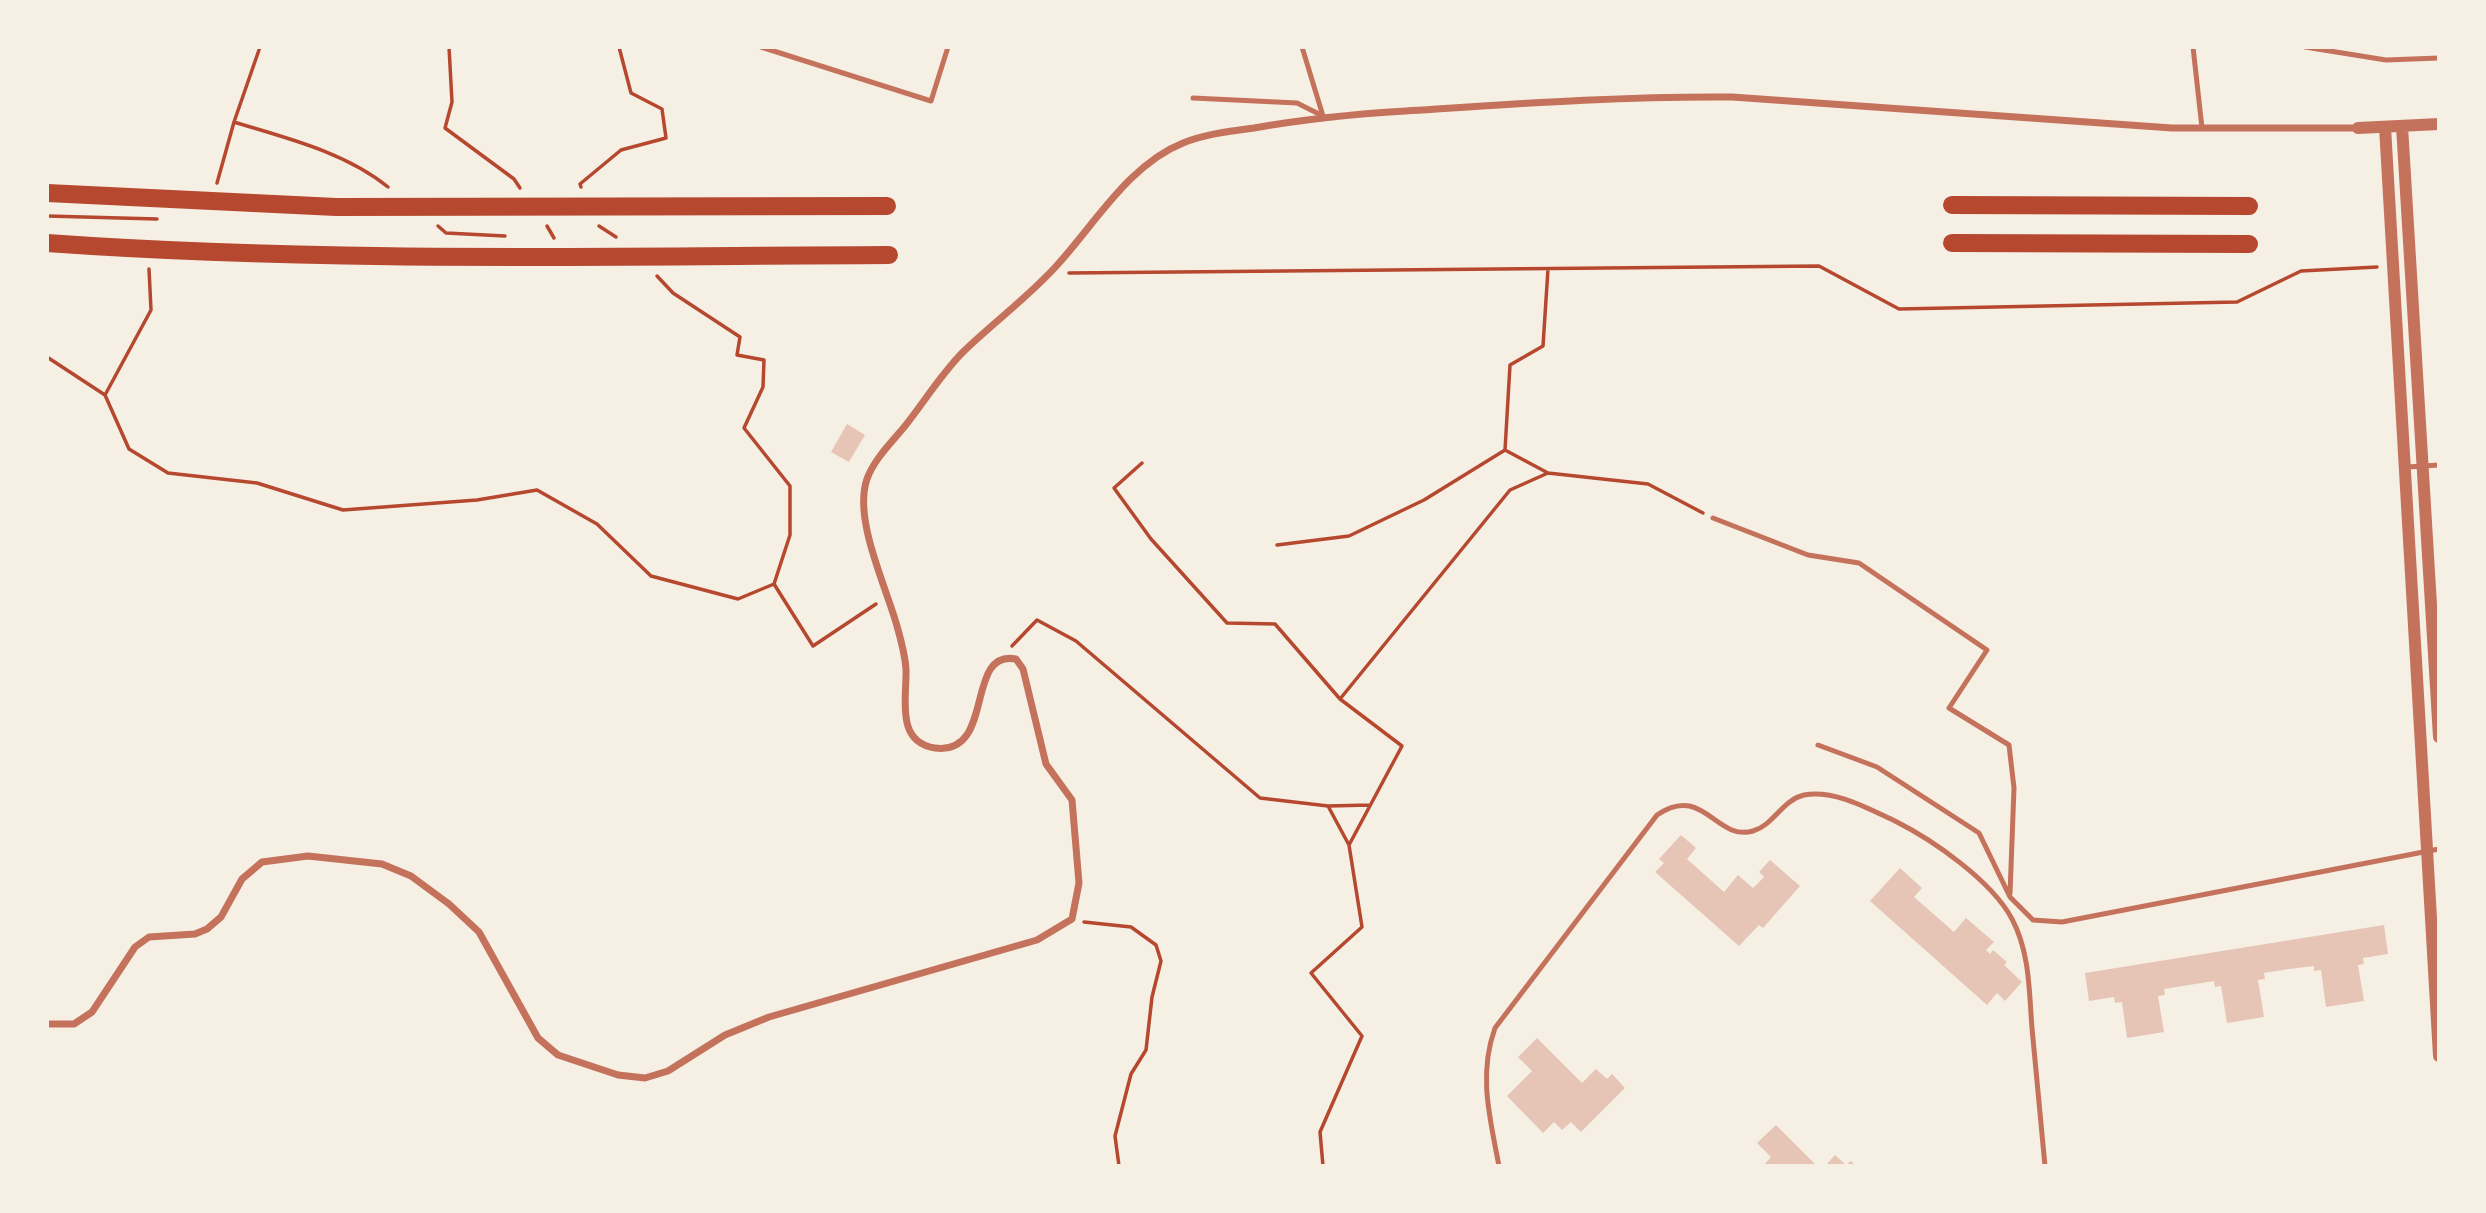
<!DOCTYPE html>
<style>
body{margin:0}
#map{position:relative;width:2486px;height:1213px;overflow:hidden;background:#f6efe4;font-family:Commissioner,sans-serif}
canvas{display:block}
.frame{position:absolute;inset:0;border:49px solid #f6efe4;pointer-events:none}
</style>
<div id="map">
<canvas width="2486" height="1213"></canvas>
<div class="frame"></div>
</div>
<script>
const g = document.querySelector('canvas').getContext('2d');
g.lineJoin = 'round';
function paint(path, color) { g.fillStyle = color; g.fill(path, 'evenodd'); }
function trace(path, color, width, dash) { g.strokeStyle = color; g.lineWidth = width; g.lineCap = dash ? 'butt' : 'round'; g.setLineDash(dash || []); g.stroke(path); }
paint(new Path2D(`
 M847,424L865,435L849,462L831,452Z
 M1681,835L1696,848L1687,859L1724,892L1738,875L1753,888L1764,877L1759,872L1770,860L1800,886L1763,928L1759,925L1739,946L1655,872L1664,863L1659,859Z
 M1900,868L1922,888L1914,897L1954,932L1966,918L1994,942L1986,950L1990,954L1993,950L2007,962L2004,965L2022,982L2005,1001L1997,993L1987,1005L1870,901Z
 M2384,925L2388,954L2363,958L2364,964L2358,965L2364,1001L2326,1007L2321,970L2314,971V966L2289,969L2264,973L2265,979L2258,980L2264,1017L2227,1023L2221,986L2215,987L2214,981L2164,989L2165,995L2158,996L2164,1032L2127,1038L2122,1002L2115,1003L2114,997L2089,1001L2085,973Z
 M1537,1038L1582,1083L1596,1069L1607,1079L1612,1074L1625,1088L1581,1132L1571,1122L1562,1130L1554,1122L1543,1133L1507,1096L1532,1071L1518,1057Z
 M1776,1125L1817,1166H1763L1771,1157L1757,1143Z
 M1835,1155L1846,1165L1851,1161L1856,1166H1825Z`), '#e6c5b7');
trace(new Path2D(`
 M449,47L452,102L445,128L514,179L520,188
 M234,122L260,47
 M217,183L234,122C286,138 345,152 388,187
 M581,187L580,184L621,150L666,138L662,109L631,93L619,47
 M47,216L157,219
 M438,226L446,233L505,236
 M547,226L554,238
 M599,226L616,237
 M1069,273L1819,266L1899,309L2237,302L2301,271L2377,267
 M47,357L105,395L129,449L168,473L257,483L343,510L477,500L537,490L597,524L651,576L738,599L774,584L790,535V486L744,428L763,387L764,360L737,355L740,337L673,293L657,276
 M105,395L151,310L149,269
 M1142,463L1114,488L1151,539L1227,623L1275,624L1340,699
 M1548,473L1505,450L1510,365L1543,346L1548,269
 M1277,545L1349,536L1424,500L1505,450
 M774,584L813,646L876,604
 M1012,646L1037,620L1076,641L1260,798L1328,806L1349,845L1362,927L1311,973L1362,1036L1320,1132L1323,1166
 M1328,806L1370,805
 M1349,845L1402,746L1340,699L1510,490L1548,473L1648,484L1703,513
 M1084,922L1131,927L1156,945L1161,961L1152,997L1146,1050L1131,1074L1115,1136L1119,1166`), '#b5482f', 3.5);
trace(new Path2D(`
 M761,47L931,101L948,47
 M1302,47L1323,116
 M2193,47L2202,128
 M2305,47L2386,60L2439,58
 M1193,98L1297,103L1323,116
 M2407,467L2439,465
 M1713,518L1808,555L1859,563L1987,650L1949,708L2009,745L2014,788L2010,894
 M1818,745L1877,767L1979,833L2010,897L2033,920L2062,922L2439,849
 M1499,1166C1490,1118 1478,1075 1495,1028L1657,815C1703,783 1716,842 1753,831C1774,825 1782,800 1804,795C1834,789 1869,809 1895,821C1933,840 1992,881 2012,919C2030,953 2029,991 2032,1028C2036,1074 2041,1120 2045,1166`), '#c5725c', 5);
trace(new Path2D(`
 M47,1024H74L92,1012L135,947L149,937L195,934L207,929L221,917L242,879L262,862L308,856L382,864L411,876L449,904L479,932L538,1038L558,1055L618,1075L645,1078L668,1071L725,1035L769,1017L1037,940L1072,919L1079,883L1072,800L1046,764L1023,669L1016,659C964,649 996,756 935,748C895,742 907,697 906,669C905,655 901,640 897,626C886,586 853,519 867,479C874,459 892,442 905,426C924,402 942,373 963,352C994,322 1032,294 1059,263C1096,222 1130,164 1183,143C1205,134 1231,131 1254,128C1305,119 1354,114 1406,111C1514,104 1623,96 1732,97L2172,128H2358`), '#c5725c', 7);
trace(new Path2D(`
 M2402,126L2439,737
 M2385,127L2439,1056
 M2358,128L2439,124`), '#c5725c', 12);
trace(new Path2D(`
 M47,193L336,207L887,206
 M1952,205L2249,206
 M47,243C327,263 609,256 889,255
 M1952,243L2249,244`), '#b5482f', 18);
</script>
